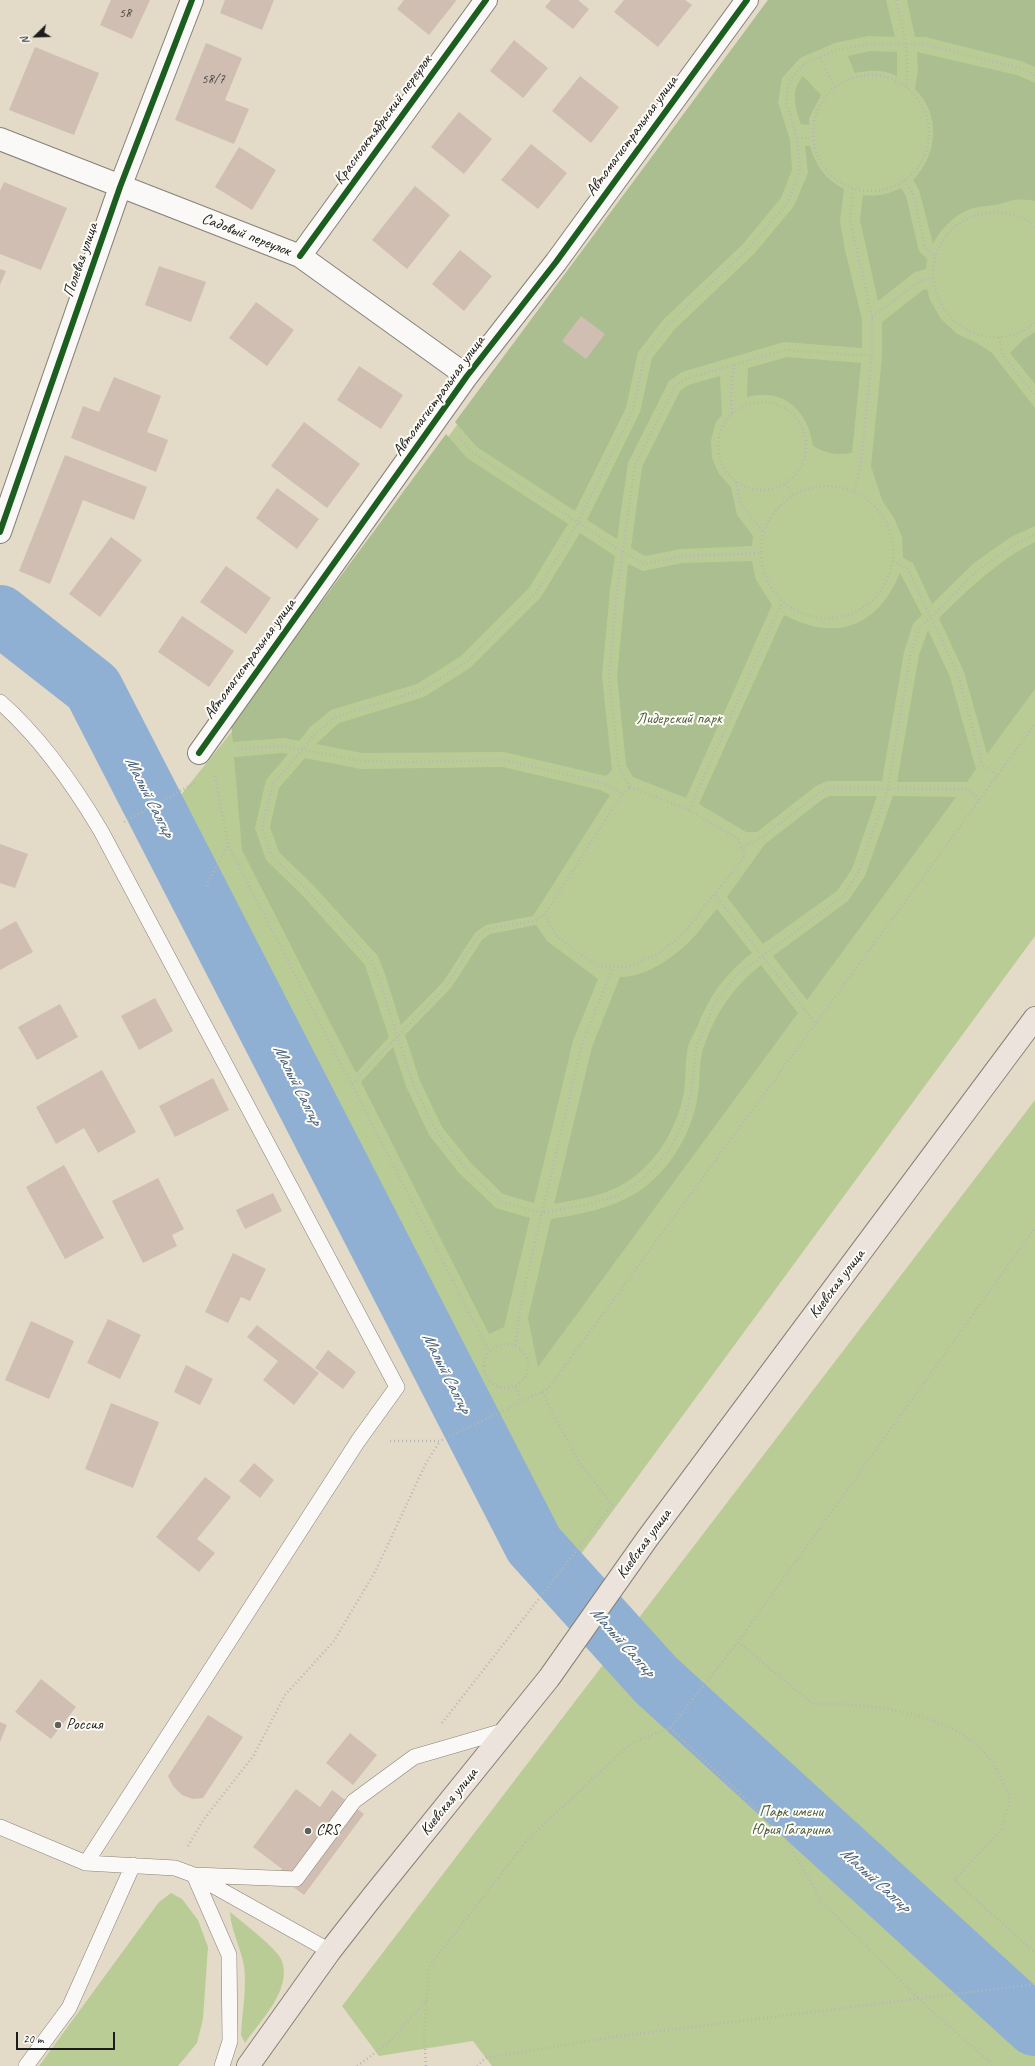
<!DOCTYPE html>
<meta charset="utf-8">
<style>
body{margin:0}
#map{position:relative;width:1035px;height:2066px;overflow:hidden;background:#e4dac8;font-family:Caveat,sans-serif}
canvas{display:block}
.north{position:absolute;left:16px;top:16px;width:40px;height:40px;-webkit-text-stroke:3px #fdfcf7;paint-order:stroke;rotate:247deg;font-size:11px;font-weight:700;line-height:16px;text-align:center;color:#1c1c1c}
.north::after{content:'';display:block;margin:auto;width:14px;height:18px;background:#1c1c1c;clip-path:polygon(50% 0,100% 100%,50% 72%,0 100%)}
.scale{position:absolute;left:16px;top:2032px;width:99px;height:18px;box-sizing:border-box;border:2px solid #1c1c1c;border-top:0;padding-left:5px;font-size:12px;line-height:14px;white-space:nowrap;color:#1c1c1c;-webkit-text-stroke:3px #fdfcf7;paint-order:stroke}
</style>
<div id="map">
<canvas width="1035" height="2066"></canvas>
<div class="north">N</div>
<div class="scale">20 m</div>
</div>
<script>
const g = document.querySelector('canvas').getContext('2d');
g.lineJoin = 'round';
function paint(path, color) { g.fillStyle = color; g.fill(path, 'evenodd'); }
function trace(path, color, width, dash) { g.strokeStyle = color; g.lineWidth = width; g.lineCap = dash ? 'butt' : 'round'; g.setLineDash(dash || []); g.stroke(path); }
function write(font, color, halo, rows, align = 'center') {
  g.font = font + ' Caveat,sans-serif'; g.lineWidth = 4; g.setLineDash([]); g.textBaseline = 'middle'; g.strokeStyle = halo; g.fillStyle = color; for (const [text, x, y, turn = 0] of rows) {
    g.save(); g.translate(x, y); g.rotate((+turn || 0) * Math.PI / 180); g.textAlign = isNaN(turn) ? turn : align; if (halo) g.strokeText(text, 0, 0); g.fillText(text, 0, 0); g.restore();
  }
}
paint(new Path2D(`
 M768,0H1035V936L570,1569L540,1547L468,1400L243,957L224,925L223,919L196,864L163,811L171,807L238,724Z
 M1035,1100V2066H492L473,2041L379,2056L342,2006Z
 M171,1893L182,1899L198,1920L208,1947L203,2019L197,2043L178,2066H39L159,1902Z
 M230,1912C242,1922 277,1948 282,1961C292,1990 260,2021 245,2043L241,2035C242,2013 247,1988 244,1966C241,1948 231,1931 230,1912Z`), '#bacc96');
paint(new Path2D(`
 M768,0H886L895,37L868,36L835,43L800,58L782,78L778,102L790,140L792,170L781,198L743,244L664,319L638,352L626,408L575,511L477,447L455,422Z
 M907,0H1035V67L1021,61L925,37H915Z
 M870,51L897,52V76C883,69 869,70 855,73L848,56Z
 M917,52L1017,75L1035,83V201C1014,198 1015,200 996,205C989,206 981,206 974,208C956,213 941,228 933,244L919,190L913,180C938,154 941,115 915,89L918,70Z
 M803,76L821,95L809,118V125L801,124C795,106 790,92 803,76Z
 M805,146H810C815,165 826,180 844,189L840,221L845,250L862,319V348L784,342L682,372L669,381L628,463L617,539L587,520L640,412L652,358L675,329L754,254L794,206L808,173Z
 M901,188L906,196L919,251L927,259L926,269L915,272L878,301L860,220L863,195C876,197 889,194 901,188Z
 M927,289L930,300L941,319L957,334L977,343L992,353L1035,408V526L1011,537L974,563L932,604L913,563L903,558L902,537L894,518L882,500L871,466L882,357V322L923,290Z
 M1035,332V384L1010,353L1023,340Z
 M787,357L861,363L852,453C836,455 827,454 813,446C808,411 784,387 747,397L748,368Z
 M720,376L722,415L716,422L711,440L712,458L719,474L731,487L737,515L753,536L752,546L681,549L645,556L631,548L642,467L680,391L688,385Z
 M446,434L467,458L568,524L529,588L461,656L417,684L331,710L310,727L299,741L284,738L233,742L231,724Z
 M580,533L615,556L610,590L602,676L612,770L606,776L504,752L362,753L316,744L339,723L424,697L470,668L541,597Z
 M1035,542V689L987,754L964,672L939,618C969,589 997,561 1035,542Z
 M752,561L756,580L772,605L686,798L633,777L626,765L617,676L628,564L643,571L683,563Z
 M900,573L922,615L913,624L904,652L882,781H827L816,786L757,832H746L699,804L784,615C836,642 877,628 900,573Z
 M928,630L950,677L976,769L967,782H897L919,655Z
 M283,753L288,754L266,780L255,828L266,860L302,895L365,965L389,1037L356,1073L242,850L234,757Z
 M305,758L361,769L503,767L600,790L610,795L533,916L486,925L475,933L443,982L401,1025L386,977L378,956L312,884L279,852L270,827L279,788Z
 M830,796H877L852,869L837,891L763,944L727,897L765,844L823,799Z
 M893,796L956,797L807,1000L773,956L848,901L865,876Z
 M717,909L752,953C725,975 711,993 698,1025C695,1032 690,1040 688,1047C685,1062 686,1077 684,1092C677,1131 652,1171 616,1188C597,1197 574,1200 554,1204L592,1047L620,977C643,978 670,960 687,944C698,934 707,920 717,909Z
 M536,925L547,941L598,979L573,1041L534,1203L503,1194L471,1163L442,1127L420,1081L405,1035L451,988L482,940L490,934Z
 M761,965L798,1013L538,1367L528,1318L551,1219C574,1215 599,1211 621,1201C662,1184 692,1138 698,1094C700,1080 699,1063 703,1049C715,1014 732,988 761,965Z
 M393,1047L406,1086L429,1135L459,1173L496,1208L530,1218L504,1327L489,1334L361,1082Z`), '#aabe8f');
trace(new Path2D(`
 M0,615L93,688L534,1545L656,1680L1035,2026`), '#8fb0d2', 60);
paint(new Path2D(`
 M111,0H150L132,39L100,25Z
 M225,0H274L262,30L220,13Z
 M404,0H455L456,1L429,35L397,9Z
 M551,0H578L589,9L573,29L545,7Z
 M624,0H685L692,5L658,47L614,12Z
 M514,40L548,68L523,98L490,71Z
 M206,43L242,58L225,100L249,109L234,144L175,120Z
 M35,47L99,73L74,135L9,110Z
 M580,76L619,107L591,143L552,111Z
 M459,112L492,139L464,174L431,147Z
 M531,144L567,173L538,209L501,180Z
 M239,147L276,170L252,210L215,187Z
 M4,182L67,208L41,270L0,254V191Z
 M415,186L450,215L407,269L372,240Z
 M460,250L492,276L464,311L432,284Z
 M159,266L206,282L191,322L145,305Z
 M0,269L6,271L0,285Z
 M256,302L294,330L267,366L229,338Z
 M581,316L605,334L586,359L562,341Z
 M359,366L403,395L381,429L337,400Z
 M114,377L161,396L147,432L168,440L156,472L71,438L83,406L99,412Z
 M304,422L360,464L327,508L271,466Z
 M65,455L147,487L134,520L83,500L50,584L19,571Z
 M277,488L319,519L297,549L256,518Z
 M111,537L142,560L100,617L69,594Z
 M226,566L271,598L246,634L200,602Z
 M182,616L234,651L209,687L158,652Z
 M0,844L28,854L15,888L0,883Z
 M16,921L33,952L0,970V930Z
 M155,998L173,1031L139,1050L121,1016Z
 M60,1004L78,1037L37,1060L18,1027Z
 M102,1070L136,1132L98,1153L84,1128L56,1144L36,1107Z
 M213,1078L229,1110L175,1137L159,1106Z
 M64,1165L104,1238L65,1259L26,1187Z
 M158,1178L184,1229L172,1235L177,1246L143,1263L112,1201Z
 M273,1193L282,1211L245,1229L236,1210Z
 M233,1253L266,1269L250,1301L241,1297L228,1323L205,1312Z
 M108,1319L141,1335L120,1379L87,1363Z
 M31,1321L74,1341L49,1399L5,1380Z
 M257,1325L319,1373L294,1405L263,1380L278,1361L247,1337Z
 M328,1350L356,1372L343,1389L315,1368Z
 M186,1365L213,1379L200,1405L174,1392Z
 M111,1403L159,1422L133,1488L85,1469Z
 M254,1463L274,1480L260,1498L239,1481Z
 M205,1477L231,1497L197,1539L215,1553L199,1572L156,1537Z
 M41,1679L76,1707L51,1739L15,1712Z
 M208,1715L243,1737L203,1798L193,1799L182,1795L173,1786L168,1776Z
 M0,1722L7,1725L0,1742Z
 M350,1733L377,1755L353,1785L326,1763Z
 M296,1789L320,1807L332,1790L364,1814L304,1895L277,1875L282,1869L253,1847Z`), '#d0beb2');
const lane = new Path2D(`
 M0,702C41,738 73,784 101,831L397,1387L358,1441L86,1863
 M0,1827L86,1863L175,1868L194,1875L330,1951
 M194,1875L296,1879L354,1801L414,1757L507,1730
 M194,1875L229,1955L230,2041L222,2066
 M26,2066L69,2008L133,1865`);
const street = new Path2D(`
 M0,139L300,256L467,376
 M300,256L486,0
 M0,532L120,187L192,0
 M199,753L467,376L556,262L747,0`);
const primary = new Path2D(`
 M248,2066L330,1951L373,1896L549,1678L647,1539L1035,1018`);
trace(lane, '#868178', 16);
trace(street, '#868178', 24);
trace(primary, '#868178', 24);
trace(new Path2D(`
 M896,0C903,29 910,56 906,86
 M820,58L835,87
 M1035,75L1019,68L924,44H869L837,50L804,64L789,81L786,102L797,138L800,171L788,202L748,249L669,324L645,355L633,410L578,522L536,593L466,662L421,690L335,717L316,733L273,784L262,827L272,856L307,890L371,961L379,979L413,1084L436,1131L465,1168L500,1201L541,1213L589,1204L619,1195L644,1178L671,1148L683,1123L691,1095L696,1048L715,1003L737,975L843,896L858,873L888,789L911,653L920,628L979,569L1015,544L1035,534
 M813 133a58 58 0 1 1 116 0a58 58 0 1 1-116 0Z
 M797,138H813
 M904,181L913,193L925,247L935,257
 M853,189L850,220L872,317V356L861,464L854,492
 M1035,227C1024,215 1003,211 987,213C923,223 914,305 972,332C987,339 1005,339 1020,332C1025,330 1030,326 1035,323
 M872,317L919,281L933,278
 M999,337L1003,356L1035,395
 M718 446a44 44 0 1 1 88 0a44 44 0 1 1-88 0Z
 M732,413L731,397L734,363
 M459,437L472,452L623,552L644,564L682,556L761,553
 M736,482L740,503L764,533
 M785,484L793,495
 M761 552a66 66 0 1 1 132 0a66 66 0 1 1-132 0Z
 M893,561L907,568L958,674L982,764L997,775
 M238,749L283,746L362,761L409,762L504,760L603,783L622,794
 M215,776L228,845L489,1351
 M630,787L619,768L609,676L617,591L635,465L675,386L685,379L785,350L872,356
 M630,787L689,810L738,839L745,856L680,937L656,955L627,967L597,966L555,935L545,914L622,794Z
 M689,810L778,611L783,602
 M124,822L196,782
 M741,848L761,838L820,792L829,788L967,789L980,800
 M206,886L228,845
 M715,895L816,1024
 M352,1084L447,985L478,936L488,929L534,921L545,914
 M484 1366a22 22 0 1 1 44 0a22 22 0 1 1-44 0Z
 M515,1345L522,1297L582,1044L613,967
 M515,1387L522,1401
 M390,1441H440L548,1389L1035,724
 M738,1642L813,1704C866,1703 944,1711 983,1751C996,1764 1003,1783 1010,1799L1001,1830L954,1880L1035,1953
 M442,1723L612,1505L578,1461L542,1392
 M670,1728L784,1835L822,1902L918,1998L994,2066
 M188,1846L204,1819L254,1755L285,1695L334,1641L376,1570L426,1463L440,1441
 M357,2066L387,2044L427,2000
 M426,2066L424,2035L429,1967L529,1838L631,1743L670,1728L738,1642L1035,1228
 M477,2066L486,2058L613,2037L1035,1984`), '#b8b6b3', 2.5, [1, 3]);
trace(lane, '#fbf9f7', 15);
trace(street, '#fbf9f7', 22);
trace(primary, '#ece4dc', 22);
trace(new Path2D(`
 M300,256L486,0
 M0,532L120,187L192,0
 M199,753L467,376L556,262L747,0`), '#1b5e20', 6);
for (const [x, y, r, color] of [
 [58,1725,4,"#625e58"],
 [308,1831,4,"#625e58"]
]) { const dot = new Path2D(); dot.arc(x, y, r, 0, 2 * Math.PI); g.fillStyle = color; g.fill(dot); trace(dot, '#fdfcf7', 1.5); }
write('14px', '#494442', null, [
 ["58",125,13],
 ["58/7",213,79]
]);
write('16px', '#1c1c1c', '#fdfcf7', [
 ["Краснооктябрьский переулок",383,120,-54],
 ["Автомагистральная улица",632,136,-54],
 ["Садовый переулок",246,235,21],
 ["Полевая улица",81,260,-71],
 ["Автомагистральная улица",439,396,-54],
 ["Автомагистральная улица",250,659,-54],
 ["Киевская улица",837,1284,-53],
 ["Киевская улица",644,1544,-54],
 ["Киевская улица",449,1802,-51]
]);
write('16px', '#4e5e3d', '#fdfcf7', [
 ["Лидерский парк",679,719],
 ["Парк имени",791,1812],
 ["Юрия Гагарина",791,1830]
]);
write('16px', '#1c1c1c', '#fdfcf7', [
 ["Россия",66,1725],
 ["CRS",316,1831]
], 'left');
write('italic 17px', '#445d79', '#fdfcf7', [
 ["Малый Салгир",149,797,63],
 ["Малый Салгир",297,1085,63],
 ["Малый Салгир",446,1373,63],
 ["Малый Салгир",622,1642,48],
 ["Малый Салгир",875,1880,42]
]);
</script>
